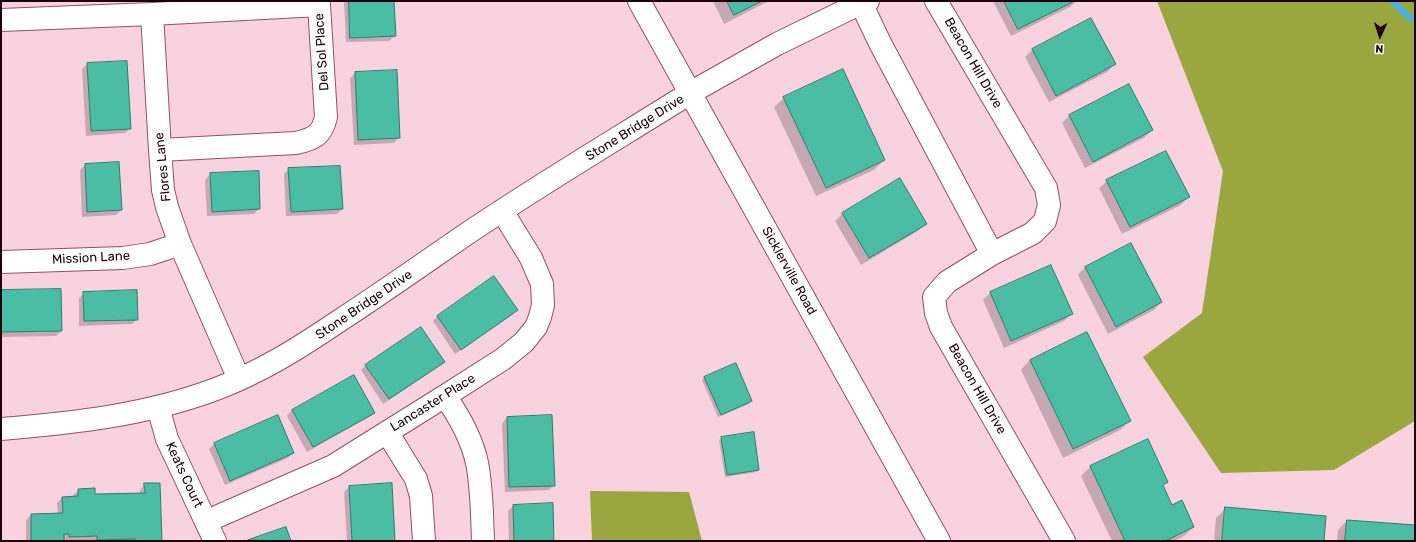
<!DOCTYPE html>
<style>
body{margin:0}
#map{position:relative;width:1416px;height:542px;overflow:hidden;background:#f8d3df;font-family:Rubik,sans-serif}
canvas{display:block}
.frame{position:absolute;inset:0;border:2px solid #1c010c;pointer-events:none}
.north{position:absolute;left:1360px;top:16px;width:40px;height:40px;-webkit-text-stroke:3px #fff;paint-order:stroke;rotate:183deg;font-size:11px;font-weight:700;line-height:16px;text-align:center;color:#1c010c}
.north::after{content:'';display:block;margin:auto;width:14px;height:18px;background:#1c010c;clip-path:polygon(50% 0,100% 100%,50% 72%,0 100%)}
</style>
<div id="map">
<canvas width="1416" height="542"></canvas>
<div class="frame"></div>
<div class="north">N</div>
</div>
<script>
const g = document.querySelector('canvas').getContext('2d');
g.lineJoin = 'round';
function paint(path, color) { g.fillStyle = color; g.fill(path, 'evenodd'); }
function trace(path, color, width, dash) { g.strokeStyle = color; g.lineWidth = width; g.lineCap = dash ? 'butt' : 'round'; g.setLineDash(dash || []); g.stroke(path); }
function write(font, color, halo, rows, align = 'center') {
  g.font = font + ' Rubik,sans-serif'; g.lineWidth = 3; g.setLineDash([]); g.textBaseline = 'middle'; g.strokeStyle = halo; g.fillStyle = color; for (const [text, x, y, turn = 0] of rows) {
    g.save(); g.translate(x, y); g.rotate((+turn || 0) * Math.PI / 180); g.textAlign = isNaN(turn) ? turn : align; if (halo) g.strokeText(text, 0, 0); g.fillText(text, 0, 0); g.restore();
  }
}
paint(new Path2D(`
 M1157,1H1415V421L1334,470L1221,473L1143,357L1202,313L1223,171Z
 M590,491L689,492L702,541H592Z`), '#9aa73f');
paint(new Path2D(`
 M344,1H393L395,36L389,41L346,42Z
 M713,1H769L724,24Z
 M993,1H1076L1070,7L1011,36Z
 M1091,19L1115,64L1107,72L1049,102L1025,57L1032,50Z
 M126,62L130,128L125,133L86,136L82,69L87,64Z
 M355,73L399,137L394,143L354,145L350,78Z
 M1129,85L1152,130L1144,138L1085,168L1062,123L1069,116Z
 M784,98L884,160L874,170L816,196L774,107Z
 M85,165L121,210L116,215L82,217L80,170Z
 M289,169L342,209L337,214L286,216L284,174Z
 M258,172L259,209L254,214L207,216L205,180L210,174Z
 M900,180L926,224L918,231L861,265L835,221L842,214Z
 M1107,181L1188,197L1181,205L1122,234L1099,188Z
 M1131,244L1161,302L1154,310L1108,334L1078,275L1085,267Z
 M1,291L61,331L56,336L1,337Z
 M84,293L137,319L132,324L79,326V298Z
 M990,293L1071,314L1064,321L1004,348L983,300Z
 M517,310L512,315L455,354L433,321L438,316Z
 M1030,360L1130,421L1120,430L1063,458L1021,370Z
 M443,362L438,367L383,404L361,370L366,365Z
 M704,378L751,401L749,404L718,417L702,380Z
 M292,410L374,412L369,417L307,452L287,416Z
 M277,417L293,453L288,458L225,485L209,449L214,444Z
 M507,418L554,485L549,490L505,492L502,423Z
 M722,438L758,470L756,472L725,477L719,440Z
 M1090,467L1167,482L1163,486L1172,506L1193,527L1184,536L1174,541H1112L1081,476Z
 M145,484L161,541H26V520L31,515L58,514L57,503L62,498L74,497L73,495L79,490L94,495L140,494V490Z
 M349,487L394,541H347L344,492Z
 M513,506L553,541H509L508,511Z
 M1226,508L1323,541H1214L1216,518Z
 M1347,521L1415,526V541H1337L1338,530Z
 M285,528L290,541H249Z`), '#0003');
trace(new Path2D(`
 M1392,1L1409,17L1415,19`), '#44b1eb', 6);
const building = new Path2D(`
 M349,1H394L396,36L350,38Z
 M727,1H762L734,15Z
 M1004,1H1075L1018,29Z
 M1091,18L1116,64L1056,96L1032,49Z
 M127,61L131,129L91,131L87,63Z
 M843,69L885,160L826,188L783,97Z
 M397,70L400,138L358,140L355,72Z
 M1129,84L1153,130L1093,162L1069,115Z
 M1166,151L1190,197L1130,227L1106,180Z
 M119,162L122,210L87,212L85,164Z
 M340,166L343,209L291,212L288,168Z
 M259,171L260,209L212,212L210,173Z
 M900,178L927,224L869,258L842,213Z
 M1131,243L1162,302L1116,327L1085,267Z
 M1051,265L1073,314L1011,341L990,292Z
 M494,276L518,310L461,350L437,316Z
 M61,289L62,331L1,332V290Z
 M137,290L138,320L84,321L83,292Z
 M421,327L445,362L389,399L365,365Z
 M1087,332L1131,421L1073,449L1030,360Z
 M736,363L752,401L721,415L704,377Z
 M354,375L375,413L313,447L292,410Z
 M278,415L294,453L230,481L214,443Z
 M552,415L555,486L509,487L507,417Z
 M754,432L759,470L727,475L721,437Z
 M1148,439L1168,482L1163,485L1172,505L1182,500L1194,527L1165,541H1125L1090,466Z
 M144,483H160L162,541H135V539L97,540V536L69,537V534H64V541H31V514L63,513L62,497L78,496V489L95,488V494L145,493Z
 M392,483L395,541H352L349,486Z
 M553,503L554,541H514L513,505Z
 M1225,507L1326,516L1324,541H1222Z
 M1347,520L1415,525V541H1345Z
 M286,527L291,541L248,540Z`);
paint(building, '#4bbda4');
trace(building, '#277f6d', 1);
const minor = new Path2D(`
 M936,1L1046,188L1049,205L1045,221L1033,233L992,254
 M861,3L880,43L992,254L947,282L934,297L936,313L941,327L1064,541
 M152,14L160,150L163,190L167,207L180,244L239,379
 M1,20L152,14L319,5L326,117C322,135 314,139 296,143L160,150
 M690,93L777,44L861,3L868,1
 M1,262L123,258L150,254L180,244
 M445,396C459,416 472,439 477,463C482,488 482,515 483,541
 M158,407L167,439L215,541
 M387,432L416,479L421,496L424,541
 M207,521L333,466L445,396L503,359L524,342L536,327L540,317L543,305L542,284L531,258L502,211`);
const tertiary = new Path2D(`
 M1,429C74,423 147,415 216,389C261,372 299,348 339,321C382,293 423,264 465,235C539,185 615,140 690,93`);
const secondary = new Path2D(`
 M639,1L939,541`);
trace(minor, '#994b6b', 24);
trace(tertiary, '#994b6b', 24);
trace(secondary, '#994b6b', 24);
trace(minor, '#fff', 22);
trace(tertiary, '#fff', 22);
trace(secondary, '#fff', 22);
write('13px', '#1c010c', '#fff', [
 ["Del Sol Place",322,52,-94],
 ["Beacon Hill Drive",973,63,60],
 ["Stone Bridge Drive",635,128,-32],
 ["Flores Lane",163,167,-96],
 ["Mission Lane",91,258,-3],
 ["Sicklerville Road",789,271,61],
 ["Stone Bridge Drive",364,305,-34],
 ["Beacon Hill Drive",977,389,60],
 ["Lancaster Place",433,403,-32],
 ["Keats Court",184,475,65]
]);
</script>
